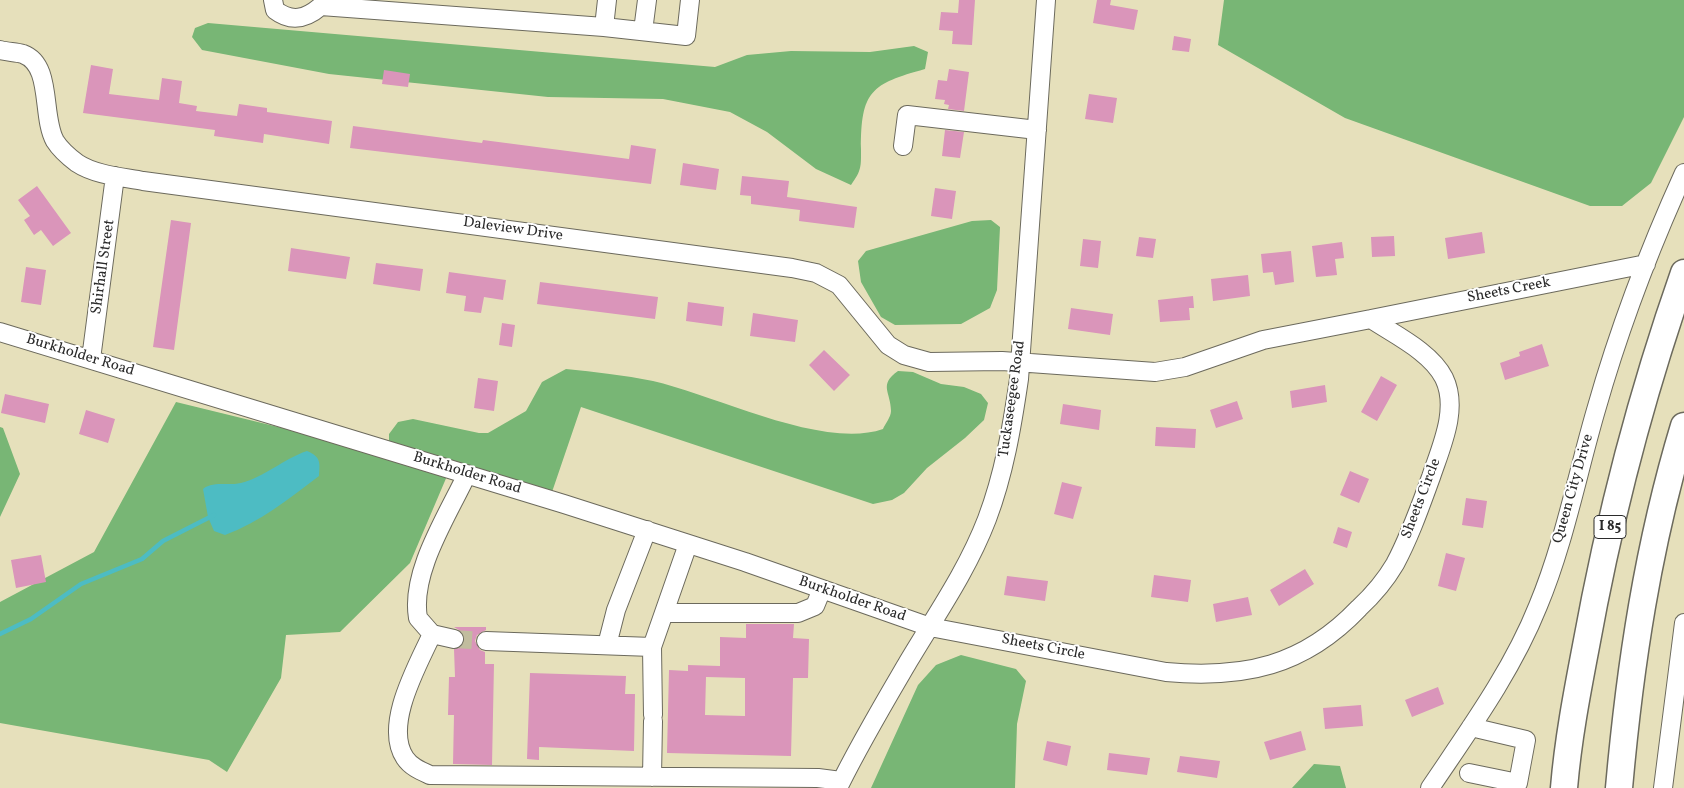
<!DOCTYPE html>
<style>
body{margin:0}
canvas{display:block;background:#e6e0bb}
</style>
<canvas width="1684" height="788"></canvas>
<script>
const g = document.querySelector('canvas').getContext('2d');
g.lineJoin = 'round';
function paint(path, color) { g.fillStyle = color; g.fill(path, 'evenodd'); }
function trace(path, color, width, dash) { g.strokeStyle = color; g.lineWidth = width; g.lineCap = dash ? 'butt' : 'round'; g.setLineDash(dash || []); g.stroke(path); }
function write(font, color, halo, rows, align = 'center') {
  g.font = font + ' Vollkorn,serif'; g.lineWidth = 4; g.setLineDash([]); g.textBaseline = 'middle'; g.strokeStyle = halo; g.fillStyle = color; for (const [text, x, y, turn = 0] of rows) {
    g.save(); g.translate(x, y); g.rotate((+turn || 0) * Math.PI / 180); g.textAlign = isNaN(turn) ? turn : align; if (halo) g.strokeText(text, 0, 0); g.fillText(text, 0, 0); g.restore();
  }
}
paint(new Path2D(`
 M1224,0H1684V117L1651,183L1622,206H1590L1345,118L1218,45Z
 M208,23L715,67L747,55L791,51L870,52L914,46L928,52L925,69C871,84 861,91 861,149C861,166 862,170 851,185L816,169L767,132L730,112L663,99L548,97L329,74L202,50L192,37L195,28Z
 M991,220L1000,227L997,290L990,308L961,324L895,325L881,317L861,282L858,261L866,251L972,221Z
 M566,369C595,372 624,375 653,381C715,395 823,450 883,429C885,424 891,417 891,411C891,392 878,385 898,371L913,372L941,384L964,387L981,394L988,403L984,420L965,438L927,468L904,493L892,500L873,504L581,407L552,492L389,441V434L398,422L413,419L479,433H488L526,411L542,382Z
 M176,402L450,469L410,563L340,632L286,635L281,678L227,772L209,760L0,723V602L94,552Z
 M0,427L3,428L20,474L0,517Z
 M961,655L1016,669L1026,681L1017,724L1015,788H871L918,685L936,665Z
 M1314,764L1340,766L1346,788H1292Z`), '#78b675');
paint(new Path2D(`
 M307,451C321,457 320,462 319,476C289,499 260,522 225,535L214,531L208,517L203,489C213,481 229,486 241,483C265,477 283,459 307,451Z`), '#4dbcc3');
trace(new Path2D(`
 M0,634L31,619L81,584L142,559L163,541L214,515`), '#4dbcc3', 4.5);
paint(new Path2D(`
 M959,0H975L972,45L952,44L953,31L939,30L941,12L958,13Z
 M1097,0H1111L1110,5L1138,10L1134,30L1093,23Z
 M1174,36L1191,39L1189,52L1172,50Z
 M91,65L113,69L109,94L159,100L162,78L182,81L179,103L197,106L196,111L237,116L239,104L267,108V112L332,121L329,144L264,134L263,143L214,136L215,130L83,113Z
 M949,69L969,72L964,111L948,109L949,105L944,104L945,100L935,99L938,80L947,81Z
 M384,70L410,74L408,87L382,84Z
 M1089,94L1117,98L1113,123L1085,119Z
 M353,126L482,143L483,140L629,159L631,145L656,149L651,184L350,148Z
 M945,130L964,132L960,158L942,156Z
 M683,163L719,169L716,190L680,185Z
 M742,176L789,181L787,197L857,207L854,228L799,221L800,210L751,204V196L740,195Z
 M37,186L71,233L53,246L41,230L34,235L24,220L30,216L18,200Z
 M935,188L956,191L952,219L931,216Z
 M171,220L191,223L174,350L153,347Z
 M1482,232L1485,253L1448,259L1445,238Z
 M1394,236L1395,256L1372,257L1371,237Z
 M1139,237L1156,239L1153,258L1136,256Z
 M1083,239L1101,241L1098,268L1080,266Z
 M1342,242L1344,258L1335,259L1337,275L1316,277L1312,246Z
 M291,248L350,257L346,279L288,271Z
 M1291,251L1294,282L1275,285L1273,272L1263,273L1261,254Z
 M376,263L423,269L420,291L373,284Z
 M26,267L46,270L41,305L21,302Z
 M449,272L506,280L503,300L484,297L481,313L464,311L466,296L446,293Z
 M1248,275L1250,296L1213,301L1211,279Z
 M540,282L658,297L655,319L537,304Z
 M1193,296L1194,308H1189L1190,320L1160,322L1158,300Z
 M688,302L724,307L722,326L686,321Z
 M1071,308L1113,314L1110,335L1068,329Z
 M753,313L798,320L795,342L750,336Z
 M502,323L515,325L512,347L499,345Z
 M1542,344L1549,366L1505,380L1500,363L1520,356L1519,352Z
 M824,350L850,375L834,391L809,365Z
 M1381,376L1397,385L1377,421L1361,412Z
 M478,378L498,381L494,411L474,408Z
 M1325,385L1327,402L1292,408L1290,391Z
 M5,394L49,404L45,423L1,413Z
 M1237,401L1243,419L1216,428L1210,410Z
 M1063,404L1101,410L1099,430L1060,424Z
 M86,410L115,419L108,443L79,434Z
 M1156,427L1196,429L1195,448L1155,446Z
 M1350,471L1369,479L1359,503L1340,495Z
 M1062,482L1082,487L1073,519L1054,514Z
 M1466,498L1487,501L1483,528L1462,525Z
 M1338,527L1352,532L1347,548L1333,543Z
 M1446,553L1465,558L1456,591L1438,586Z
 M41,555L46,582L16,588L11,560Z
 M1305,569L1314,584L1279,606L1270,590Z
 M1154,575L1191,580L1188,602L1151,597Z
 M1007,576L1048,581L1045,601L1004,595Z
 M1248,597L1252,615L1216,622L1213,604Z
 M746,624H794L793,638L809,639L808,678H793L791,756L667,753L669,670L688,671V665L720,666V637L746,638ZM706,677L745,678V716L705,715Z
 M454,627H486V630L477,635L475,641L480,650L485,652V664H494L492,765L453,764L454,715H448L449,677H455L454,649L461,647L464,641L462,632Z
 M530,673L626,676L625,694H635L634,751L539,747V760L527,759Z
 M1438,687L1444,704L1412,717L1405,700Z
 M1361,705L1363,726L1325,729L1323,708Z
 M1301,731L1306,750L1270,760L1264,742Z
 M1047,741L1071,746L1067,766L1043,760Z
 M1109,753L1150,758L1147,775L1107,770Z
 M1180,756L1220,761L1217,778L1177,772Z`), '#da95ba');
trace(new Path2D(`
 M454,639L486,641`), '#c1bc9e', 18, [18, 9]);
const minor = new Path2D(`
 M273,0L275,10C292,23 306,19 321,6L604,27L686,36L690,0
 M604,27L607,0
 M643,31L647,0
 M0,50C7,52 16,52 23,54C53,65 41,116 55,141C60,149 69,157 77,163C95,175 122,177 143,181L792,268L816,273L839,285L888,345L904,355L929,362L1002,361L1155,372L1185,367L1263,340L1371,319C1395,335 1431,352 1444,378C1459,409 1441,447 1431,477C1420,507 1410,536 1395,564C1385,581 1373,595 1359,608C1304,666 1244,679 1166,672L930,627L745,562L564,504L0,332
 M903,146L907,115L1037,130
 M1371,319L1646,264
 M91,359L115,176
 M467,474C448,515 410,572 418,618L432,634C418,665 383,725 405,758C411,767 421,771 430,775L818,778L841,781
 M665,613H798L815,606L822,589
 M432,634L454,639
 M486,641L652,647L688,544
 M607,645L616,610L647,530
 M652,647L653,715
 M1469,773L1518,783L1526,740L1471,727
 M652,777L653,721
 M838,788C859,745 884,703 908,662C936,615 967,571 987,519C1004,474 1012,427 1019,379L1046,0
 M1430,788C1469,730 1512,671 1538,606C1564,544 1577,475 1596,410C1619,329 1649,250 1684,173
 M1663,788L1684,623`);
const highway = new Path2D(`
 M1564,788C1568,740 1577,693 1586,646C1609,519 1641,395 1684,273
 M1619,788C1630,665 1648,545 1684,426`);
trace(minor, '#6c6a5d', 20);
trace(highway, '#6c6a5d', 29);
trace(minor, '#fff', 18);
trace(highway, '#fff', 26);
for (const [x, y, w] of [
 [1610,527,32]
]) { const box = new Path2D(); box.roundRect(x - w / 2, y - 11.5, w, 23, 4); g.fillStyle = '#fff'; g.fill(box); trace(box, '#2b2b2b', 1); }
write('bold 14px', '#2b2b2b', null, [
 ["I 85",1610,527]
]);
write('15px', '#2b2b2b', '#fff', [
 ["Daleview Drive",513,230,8],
 ["Shirhall Street",104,267,-82],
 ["Sheets Creek",1509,291,-11],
 ["Burkholder Road",80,356,17],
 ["Tuckaseegee Road",1013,399,-82],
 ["Burkholder Road",467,474,17],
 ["Queen City Drive",1574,489,-74],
 ["Sheets Circle",1422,499,-69],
 ["Burkholder Road",852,600,19],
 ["Sheets Circle",1043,648,11]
]);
</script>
